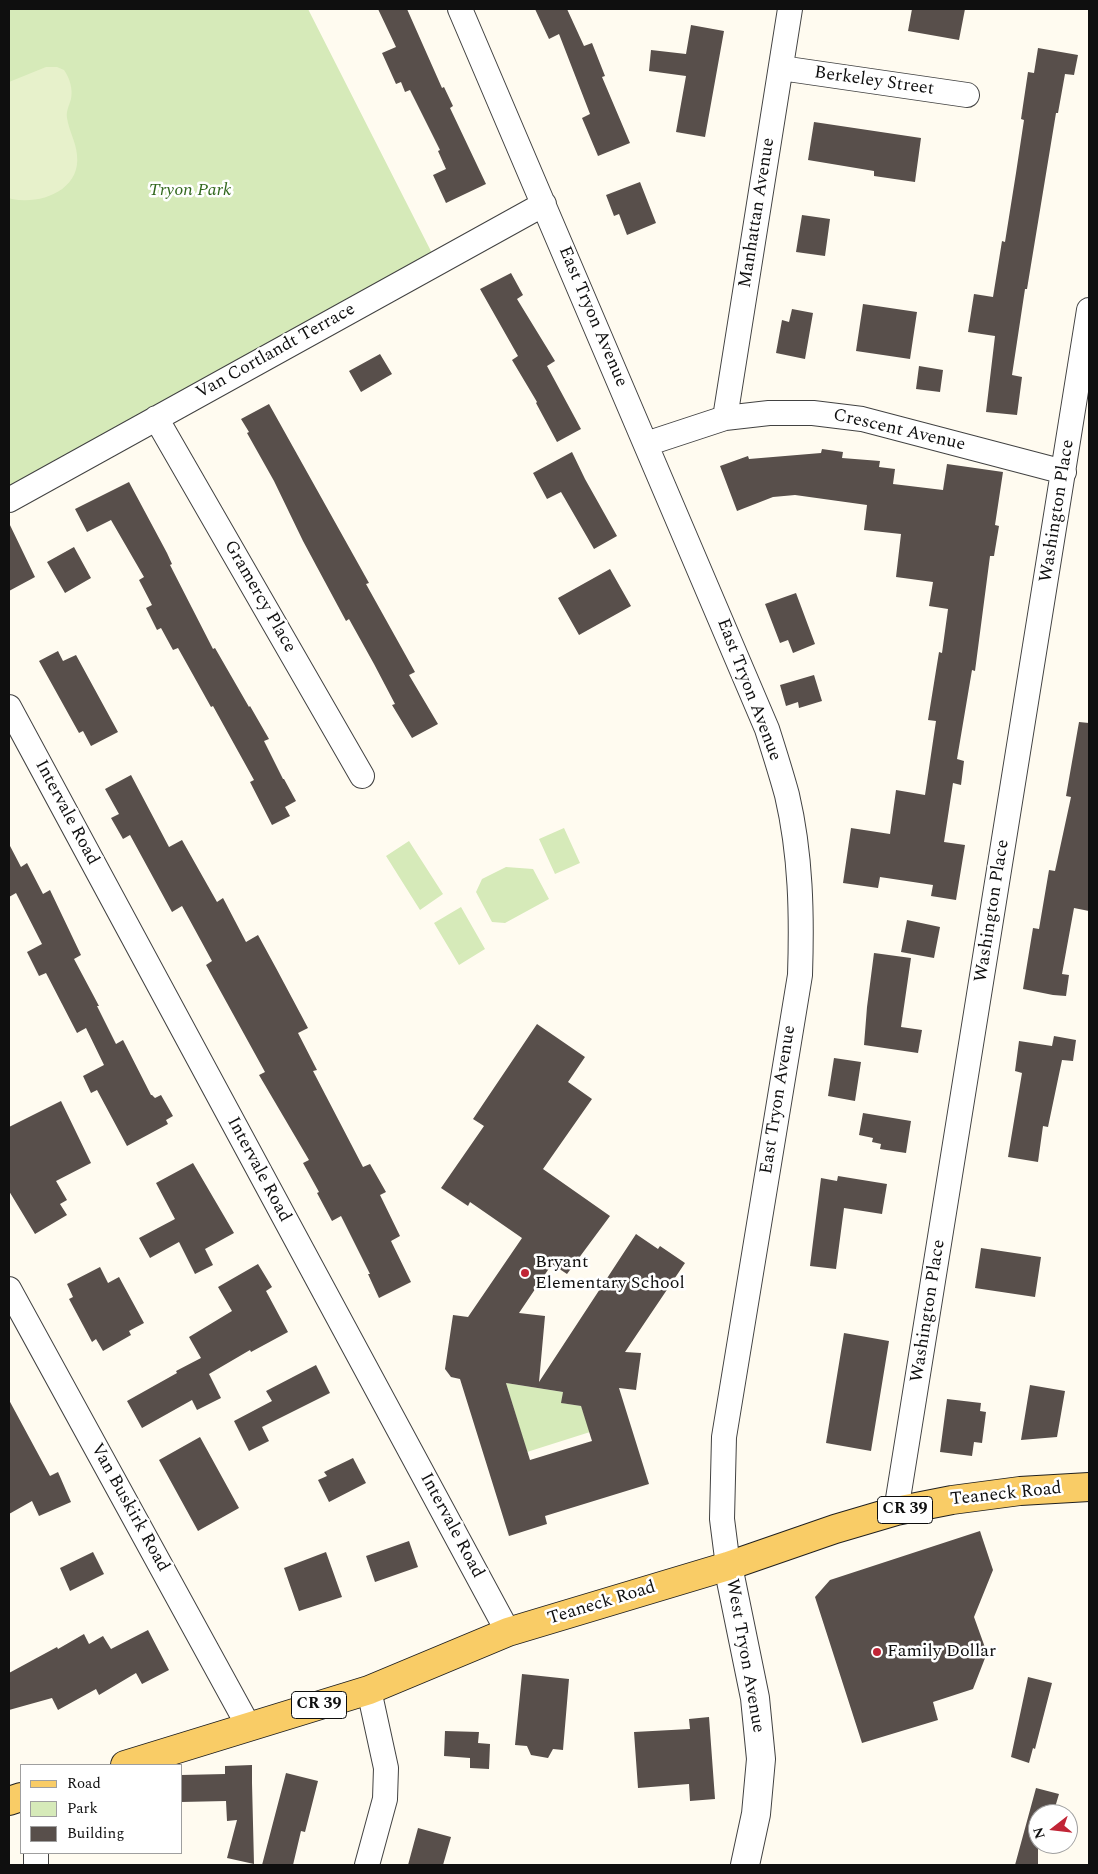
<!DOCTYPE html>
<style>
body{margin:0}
#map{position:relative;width:1098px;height:1874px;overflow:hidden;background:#fffbf0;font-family:Spectral,serif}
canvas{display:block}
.frame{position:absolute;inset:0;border:10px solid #0f0f0f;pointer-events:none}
.legend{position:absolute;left:20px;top:1764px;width:162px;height:90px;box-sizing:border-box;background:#fff;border:1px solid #9f9f9f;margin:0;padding:6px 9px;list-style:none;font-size:15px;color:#0f0f0f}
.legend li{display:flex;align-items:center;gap:10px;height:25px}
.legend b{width:25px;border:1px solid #9f9f9f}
.north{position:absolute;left:1028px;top:1804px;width:50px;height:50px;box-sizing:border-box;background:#fff;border:1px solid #9f9f9f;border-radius:50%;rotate:254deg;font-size:14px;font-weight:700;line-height:20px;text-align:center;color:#0f0f0f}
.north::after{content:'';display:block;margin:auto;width:18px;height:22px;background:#c12536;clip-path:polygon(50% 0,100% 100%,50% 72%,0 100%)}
</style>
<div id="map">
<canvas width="1098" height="1874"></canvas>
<div class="frame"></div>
<ul class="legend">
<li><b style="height:6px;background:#f9cc66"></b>Road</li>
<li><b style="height:14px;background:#d6eab9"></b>Park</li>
<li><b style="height:14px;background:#584f4b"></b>Building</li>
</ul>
<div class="north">N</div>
</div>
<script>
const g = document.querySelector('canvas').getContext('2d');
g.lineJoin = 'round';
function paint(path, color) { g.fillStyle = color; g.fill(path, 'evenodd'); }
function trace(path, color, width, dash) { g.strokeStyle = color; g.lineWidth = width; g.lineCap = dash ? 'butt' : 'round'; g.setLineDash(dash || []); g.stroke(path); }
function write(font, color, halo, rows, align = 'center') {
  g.font = font + ' Spectral,serif'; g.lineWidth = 5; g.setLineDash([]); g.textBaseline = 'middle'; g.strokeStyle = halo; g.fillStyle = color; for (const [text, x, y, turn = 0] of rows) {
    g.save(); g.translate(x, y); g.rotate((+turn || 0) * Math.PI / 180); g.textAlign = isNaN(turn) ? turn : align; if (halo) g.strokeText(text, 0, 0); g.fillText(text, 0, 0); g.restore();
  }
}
paint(new Path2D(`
 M9,9H308L437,263L9,500Z
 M564,828L580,863L555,874L539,839Z
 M409,841L443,894L420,910L386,856Z
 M506,867L533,869L549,899L505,923L492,922L476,892L482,879Z
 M461,907L485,949L459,965L434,923Z
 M506,1383L563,1392L562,1403L581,1406L590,1432L527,1452Z`), '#d6eab9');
paint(new Path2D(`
 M46,67H57L64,70C70,78 73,90 71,99C69,106 66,111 67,118C69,131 76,142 77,155C81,190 41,205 12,199L9,198V82Z`), '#e7f1cb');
paint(new Path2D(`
 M378,9H407L442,88L444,87L453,106L450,108L486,184L446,203L433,175L446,169L438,151L440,150L410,90L405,92L401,82L396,84L382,53L396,47Z
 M535,9H567L584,46L592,43L605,76L602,77L630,143L598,156L582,118L590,114L559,34L549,39Z
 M912,9H965L959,40L908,31Z
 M691,25L724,31L705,137L676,132L686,76L649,71L651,50L686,54Z
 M1038,48L1078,55L1074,75L1065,74L1058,113H1056L1027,289H1025L1012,375L1022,377L1017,415L986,412L995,336L968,332L974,294L993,297L1002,241L1005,242L1016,173L1024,120L1021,119L1028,72L1034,73Z
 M814,122L921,138L915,182L874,176V171L808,160Z
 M640,182L656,223L627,235L619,214L614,216L606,195Z
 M802,215L830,219L825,256L796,252Z
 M511,273L523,295L517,299L555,361L547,366L581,429L557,442L536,403L537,402L512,360L518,356L480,289Z
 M863,304L917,312L910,359L856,351Z
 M792,309L813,313L805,359L776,353L782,320L789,322Z
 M380,354L392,374L361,392L349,371Z
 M919,366L943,370L940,392L916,389Z
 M269,404L369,583L366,584L415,672L409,675L438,724L412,738L392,705L395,704L374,664L349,619L346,621L303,541L274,481L247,433L249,432L241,419Z
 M822,449L843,452L842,458L880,461L879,467L895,469L893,484L943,490L947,464L1003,472L995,525L999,526L994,556H990L975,671L972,670L957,759L964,761L961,785L953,783L944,842L965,845L956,900L931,896L933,885L880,877L878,888L843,883L851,828L890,834L896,790L925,795L936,721L928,720L939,652L942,653L948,609L929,606L933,582L896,577L901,534L864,530L867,505L795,495L773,497L737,511L720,466L748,456L749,459L821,453Z
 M572,452L585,479L617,536L594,549L561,492L547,499L533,473Z
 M129,482L167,553L172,564L170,565L213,649L215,648L249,707L250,706L269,739L264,741L283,779H284L296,801L285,807L290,816L272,825L250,782L254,780L213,706L211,707L178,648L173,650L161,628L157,630L146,608L152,605L139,580L144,577L111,520L87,532L75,509Z
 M9,523L35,577L9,591Z
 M74,547L91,578L65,593L47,562Z
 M610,569L631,606L579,635L558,598Z
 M796,593L815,644L793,653L788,640L780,643L765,604Z
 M58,651L63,661L76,655L118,732L91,746L83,731L79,733L39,661Z
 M814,675L822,701L799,708L798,702L786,706L780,685Z
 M1079,722L1089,723V911L1074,908L1062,974L1069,975L1066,996L1053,995L1023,989L1033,928L1039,929L1049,870L1055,871L1071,797L1066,796Z
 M131,775L169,847L182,840L217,902L223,898L246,942L258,935L276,968L308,1028L298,1033L317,1070L313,1071L363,1167L370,1164L386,1192L380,1195L400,1236L391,1241L411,1282L379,1298L368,1274H370L341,1216L332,1221L317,1193L319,1192L303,1163L309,1160L259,1075L265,1072L206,965L212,961L182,906L172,912L130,835L123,839L111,818L119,814L105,789Z
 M9,844L21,867L27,863L43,894L50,890L81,955L74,959L99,1006H97L116,1044L123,1040L151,1095H152L155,1098L161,1095L173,1116L166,1120L168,1124L127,1146L97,1090L91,1093L83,1076L104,1065L86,1028L77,1033L46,973L39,976L27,952L42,944L16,893L9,897Z
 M907,920L940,927L934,958L901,952Z
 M874,953L911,958L901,1027L922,1030L918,1053L864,1045L867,1007Z
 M537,1024L585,1057L568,1082L592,1099L543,1169L610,1216L567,1274L552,1264L519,1313L545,1316L539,1382L636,1234L658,1249L660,1246L685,1263L625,1352L641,1353L636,1390L619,1388L649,1484L545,1516L547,1524L509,1536L460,1379L451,1377L445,1369L453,1315L468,1317L522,1238L470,1202L468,1206L441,1188L484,1126L473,1119ZM506,1383L563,1392L561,1403L581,1406L592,1441L530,1460Z
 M1054,1036L1076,1040L1073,1061L1062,1060L1048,1127L1043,1126L1038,1162L1008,1157L1022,1073L1015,1071L1019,1041L1052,1046Z
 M834,1058L861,1062L855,1101L828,1096Z
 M61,1101L91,1163L56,1181L67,1200L60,1204L67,1215L35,1234L9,1191V1127Z
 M863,1113L911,1121L906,1153L880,1149L881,1144L872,1142L873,1138L859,1135Z
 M193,1163L234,1233L205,1249L213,1265L195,1274L179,1242L150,1258L139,1238L175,1219L156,1183Z
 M838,1176L887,1184L882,1214L844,1208L836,1269L810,1266L821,1178L837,1181Z
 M981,1248L1041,1257L1035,1297L975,1288Z
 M258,1264L272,1287L266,1291L288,1332L251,1352L250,1350L209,1374L221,1398L197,1410L192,1400L142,1428L127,1401L177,1373L176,1371L201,1358L189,1337L232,1311L218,1287Z
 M100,1267L108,1283L119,1277L144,1323L129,1331L131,1335L103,1351L96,1339L92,1342L69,1299L73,1297L67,1284Z
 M844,1333L889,1341L871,1451L826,1443Z
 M316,1365L330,1393L262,1427L269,1441L249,1451L234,1421L272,1401L266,1391Z
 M1030,1385L1065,1391L1057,1437L1021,1440Z
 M947,1399L981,1403L980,1411L986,1412L982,1443L974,1442L972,1456L940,1452Z
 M9,1400L50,1476L58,1472L71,1502L39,1516L32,1501L9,1514Z
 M200,1437L239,1508L198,1531L159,1460Z
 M353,1458L366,1483L329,1502L318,1480L327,1476L324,1472Z
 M980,1531L993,1570L974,1617L987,1653L973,1689L933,1702L938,1720L862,1743L815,1597L830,1580Z
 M409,1541L418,1567L375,1582L366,1556Z
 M93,1552L104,1574L70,1591L60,1568Z
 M326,1552L342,1597L299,1611L284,1568Z
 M148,1630L169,1670L142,1684L136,1673L99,1695L96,1689L58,1710L52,1698L9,1710V1673L57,1647L58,1649L84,1634L89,1644L103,1636L111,1649Z
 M522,1674L569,1679L563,1750L553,1749L548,1758L531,1755L527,1746L515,1745Z
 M1028,1677L1052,1683L1035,1749L1033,1748L1029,1763L1011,1757Z
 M709,1717L715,1799L690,1801L689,1784L638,1788L634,1732L690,1729L689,1719Z
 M445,1731L479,1732L478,1743L490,1744L489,1769L470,1768V1758L444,1756Z
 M252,1765V1783L254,1864L227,1858L237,1820L227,1821L226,1801L181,1802V1775L225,1774V1766Z
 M286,1773L318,1781L305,1832L301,1831L293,1865H262Z
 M1036,1788L1059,1794L1053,1814H1038V1865H1015Z
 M418,1828L451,1837L443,1865H408Z`), '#584f4b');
const minor = new Path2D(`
 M460,9L767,729C774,751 781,773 787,795C801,855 802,915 800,975L724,1437L722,1519L728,1566
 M781,68L967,95
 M156,418L362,776
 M725,418L790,9
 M646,444L725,418L769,413H813L862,419L1064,472
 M9,500L544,204
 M9,707L508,1632
 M9,1289L249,1727
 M896,1511L1089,310
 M36,1865V1853
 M367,1865L385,1799L386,1768L369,1690`);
const tertiary = new Path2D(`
 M728,1566L755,1698L761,1759L756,1814L745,1865`);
const primary = new Path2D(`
 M125,1765L369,1690L508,1632L728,1566L835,1529L896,1511L952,1500L1020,1491L1089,1487
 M9,1801L21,1797`);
trace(minor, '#424242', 26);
trace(tertiary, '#424242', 30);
trace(primary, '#202020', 30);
trace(minor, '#fff', 24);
trace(tertiary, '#fff', 28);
trace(primary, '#f9cc66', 28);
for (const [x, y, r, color] of [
 [525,1273,5,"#c12536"],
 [877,1652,5,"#c12536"]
]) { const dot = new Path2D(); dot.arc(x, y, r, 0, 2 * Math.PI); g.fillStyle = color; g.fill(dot); trace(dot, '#fff', 2); }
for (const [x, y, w] of [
 [905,1510,55],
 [319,1705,55]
]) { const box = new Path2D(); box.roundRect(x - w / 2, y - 13.5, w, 27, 4); g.fillStyle = '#fff'; g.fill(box); trace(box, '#0f0f0f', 1); }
write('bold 16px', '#0f0f0f', null, [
 ["CR 39",905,1510],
 ["CR 39",319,1705]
]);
write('18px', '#0f0f0f', '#fff', [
 ["Berkeley Street",874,82,8],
 ["Manhattan Avenue",758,213,-81],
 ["East Tryon Avenue",592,317,67],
 ["Van Cortlandt Terrace",276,352,-29],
 ["Crescent Avenue",899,431,13],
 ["Washington Place",1058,511,-81],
 ["Gramercy Place",259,597,60],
 ["East Tryon Avenue",748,690,69],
 ["Intervale Road",66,813,62],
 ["Washington Place",993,911,-81],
 ["East Tryon Avenue",779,1100,-81],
 ["Intervale Road",258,1170,62],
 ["Washington Place",929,1311,-81],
 ["Teaneck Road",1006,1495,-6],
 ["Van Buskirk Road",129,1508,61],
 ["Intervale Road",451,1526,62],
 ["Teaneck Road",602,1604,-17],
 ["West Tryon Avenue",744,1656,80]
]);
write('italic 18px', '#32681e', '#fff', [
 ["Tryon Park",190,191]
]);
write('18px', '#0f0f0f', '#fff', [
 ["Bryant",535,1263],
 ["Elementary School",535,1284],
 ["Family Dollar",887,1652]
], 'left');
</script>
